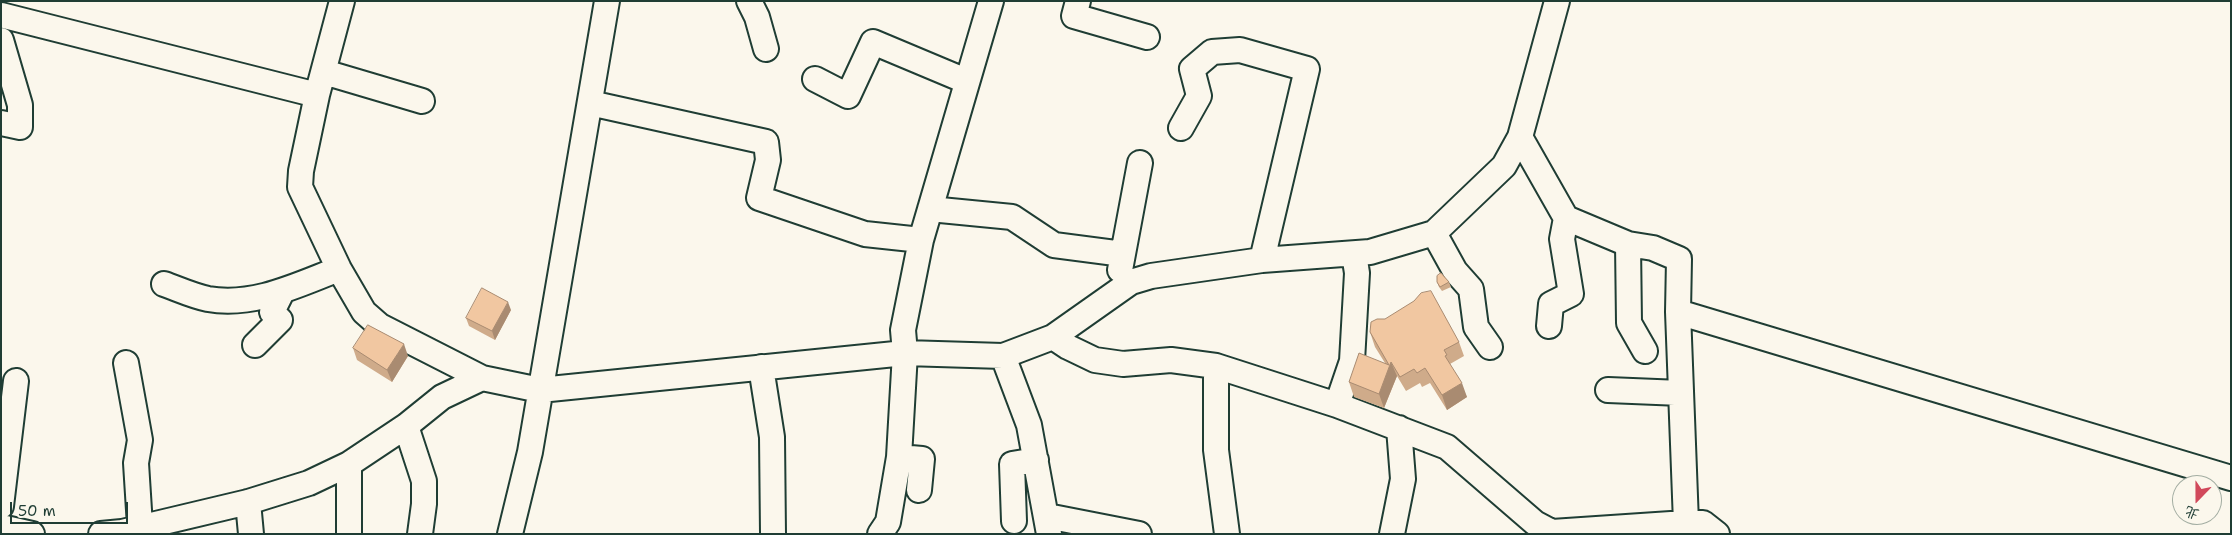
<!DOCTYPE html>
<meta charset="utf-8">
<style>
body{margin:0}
#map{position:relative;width:2232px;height:535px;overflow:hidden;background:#fbf7ec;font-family:"Shantell Sans","LXGW WenKai TC",sans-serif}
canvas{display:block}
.frame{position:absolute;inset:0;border:2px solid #1f3d34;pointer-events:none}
.north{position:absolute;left:2172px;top:475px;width:50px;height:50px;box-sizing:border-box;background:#fbf7ec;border:1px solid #a3ada2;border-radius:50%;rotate:202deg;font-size:14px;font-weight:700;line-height:20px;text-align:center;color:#1f3d34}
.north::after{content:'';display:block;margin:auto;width:18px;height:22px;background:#d1495b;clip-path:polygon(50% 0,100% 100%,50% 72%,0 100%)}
.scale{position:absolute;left:10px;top:502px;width:118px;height:22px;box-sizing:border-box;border:2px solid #1f3d34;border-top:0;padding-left:6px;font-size:15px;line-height:18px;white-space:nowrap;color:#1f3d34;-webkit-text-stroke:4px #fbf7ec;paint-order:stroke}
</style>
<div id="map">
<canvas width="2232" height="535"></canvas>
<div class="frame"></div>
<div class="north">北</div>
<div class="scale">50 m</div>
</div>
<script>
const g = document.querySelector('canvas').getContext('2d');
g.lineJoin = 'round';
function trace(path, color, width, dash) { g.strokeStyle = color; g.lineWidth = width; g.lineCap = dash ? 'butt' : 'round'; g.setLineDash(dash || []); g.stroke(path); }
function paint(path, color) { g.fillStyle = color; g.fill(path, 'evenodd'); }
const minor = new Path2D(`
 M342,1L317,95L301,171L300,187L339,269L364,312L380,326L482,378L540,390L905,353L1003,356L1053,337L1131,282L1151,276L1262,260L1370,252L1434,233L1504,166L1520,137L1557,1
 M749,1L757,17L766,49
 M1078,1L1074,16L1147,37
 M1,15L317,95
 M1,40L20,105V127L1,123
 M324,72L422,101
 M815,79L848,96L873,42L966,81
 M590,103L766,142L768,160L759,198L865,234L921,240
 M1181,128L1199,96L1192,69L1212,52L1240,50L1307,69L1262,260
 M1520,137L1566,218L1628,244L1653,248L1679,259L1678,312L2231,478
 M930,209L1012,217L1054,245L1123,254
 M1434,233L1455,271L1471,289L1476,327L1490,347
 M1628,244L1629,323L1645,351
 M1120,270L1140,163
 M164,284C178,289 193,296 208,299C254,307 297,285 339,269
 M1678,312L1686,523
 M1549,326L1551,304L1571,294L1562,239L1566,218
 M1053,337L1068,347L1095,360L1123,364L1171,360L1216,366L1337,405L1352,361L1357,273L1354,254
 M255,345L280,320L272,312L282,292
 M1003,356L1029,425L1049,534
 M126,363L140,440L136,463L140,526
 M1216,366V450L1227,534
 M761,367L772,437L773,534
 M1608,390L1681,393
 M1337,405L1447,447L1535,523L1552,532L1686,523H1703L1717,534
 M406,426L424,481V504L420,534
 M899,457L922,459L919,490
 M349,464V534
 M248,502L251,534
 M1,506L16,381
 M1047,516L1139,534
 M1014,521L1012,464L1036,460
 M1,527L32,534
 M101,534L122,532L248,502L309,483L349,464L406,426L442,397L482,378
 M510,534L530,452L607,1
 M880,534L888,522L899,457L905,353L903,330L921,240L991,1
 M1392,534L1403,479L1399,428`);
trace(minor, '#1f3d34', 28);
trace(minor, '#fbf7ec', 24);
paint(new Path2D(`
 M1437,282H1449L1451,287L1442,291L1439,287Z
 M511,310L495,340L469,326L466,318Z
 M1370,332L1459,342L1464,356L1450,364L1467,397L1447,410L1430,383L1422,387L1420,383L1406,391L1397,376L1384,408L1354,397L1349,382L1385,363L1375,347Z
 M353,348L408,356L392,382L357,360Z`), '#cfab8a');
paint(new Path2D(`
 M508,302L511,310L495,340L492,331Z
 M404,344L408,356L392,382L387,370Z
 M1391,362L1397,376L1384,408L1379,394Z
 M1462,383L1467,397L1447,410L1442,395Z`), '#a98b71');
const building = new Path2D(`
 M1441,273L1449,282L1440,287L1437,282V276Z
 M482,288L508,302L492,331L466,318Z
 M1431,291L1459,342L1444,350L1447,355L1445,356L1462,383L1442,395L1425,368L1417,373L1414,369L1400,377L1391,362L1379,394L1349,382L1359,353L1389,365L1370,332L1371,322L1377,319H1385L1414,301L1421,293Z
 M368,325L404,344L387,370L353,348Z`);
paint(building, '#f1c7a1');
trace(building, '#a98b71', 1);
</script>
